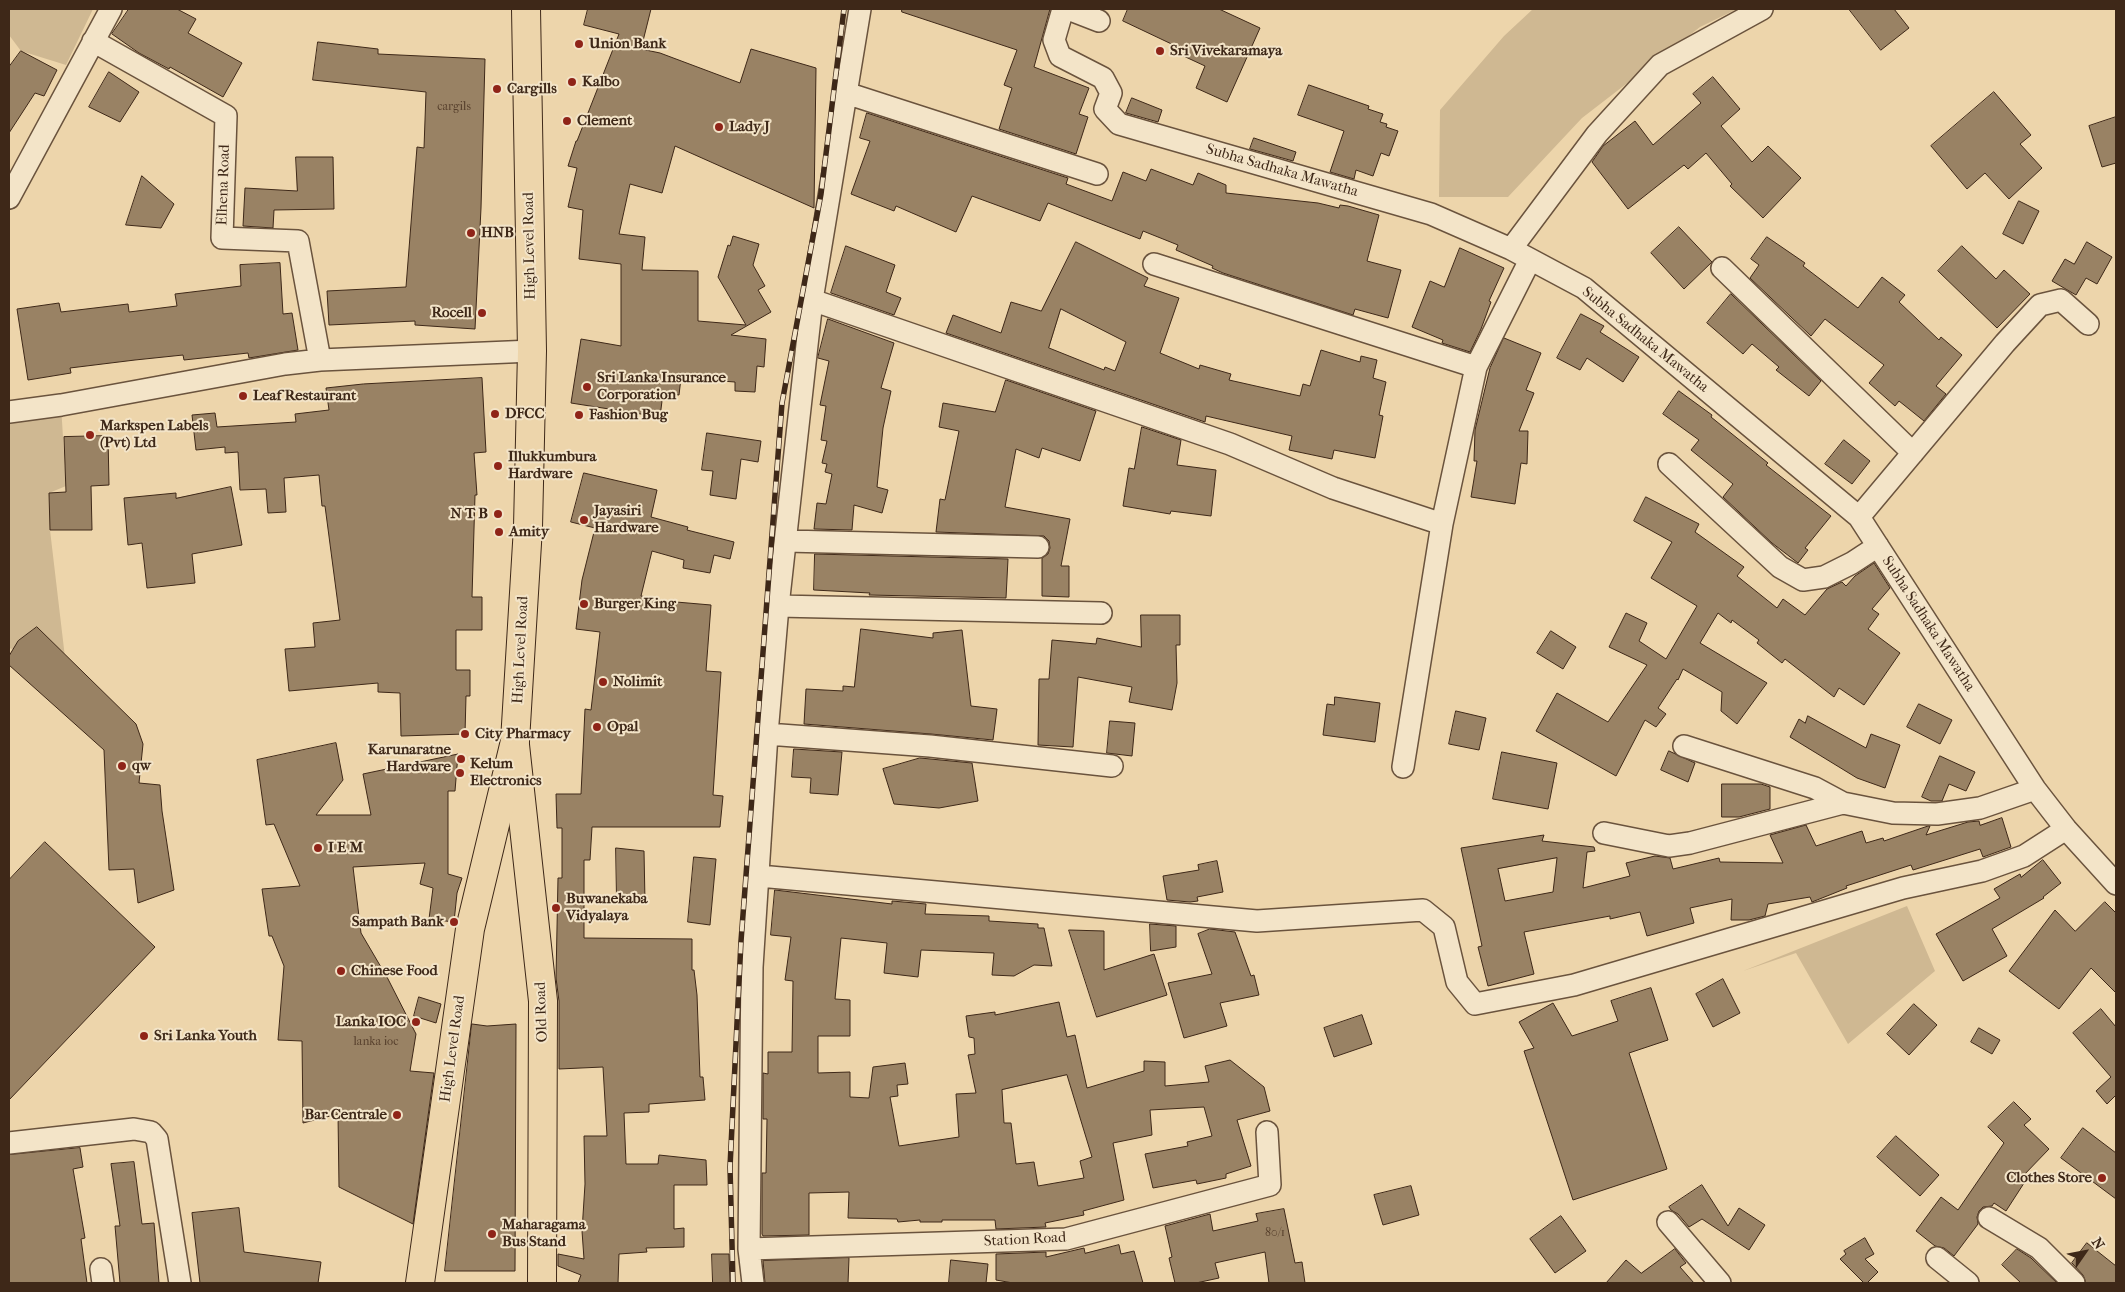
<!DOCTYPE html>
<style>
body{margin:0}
#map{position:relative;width:2125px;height:1292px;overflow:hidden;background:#edd5ab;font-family:"IM FELL French Canon",serif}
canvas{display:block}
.frame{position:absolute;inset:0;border:10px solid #3e2818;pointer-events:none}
.north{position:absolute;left:2060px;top:1227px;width:50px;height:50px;-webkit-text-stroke:4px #f3e4c8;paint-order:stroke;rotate:57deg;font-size:14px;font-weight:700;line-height:20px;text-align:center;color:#3e2818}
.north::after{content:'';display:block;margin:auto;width:18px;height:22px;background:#3e2818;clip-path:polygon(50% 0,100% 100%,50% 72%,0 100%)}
</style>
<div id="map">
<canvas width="2125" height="1292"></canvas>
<div class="frame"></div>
<div class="north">N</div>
</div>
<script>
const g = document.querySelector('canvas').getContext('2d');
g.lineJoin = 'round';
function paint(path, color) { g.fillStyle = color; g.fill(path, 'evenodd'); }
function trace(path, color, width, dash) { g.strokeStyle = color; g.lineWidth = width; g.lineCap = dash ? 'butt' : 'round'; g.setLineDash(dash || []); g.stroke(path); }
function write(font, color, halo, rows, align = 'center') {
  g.font = font + ' "IM FELL French Canon",serif'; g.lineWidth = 4; g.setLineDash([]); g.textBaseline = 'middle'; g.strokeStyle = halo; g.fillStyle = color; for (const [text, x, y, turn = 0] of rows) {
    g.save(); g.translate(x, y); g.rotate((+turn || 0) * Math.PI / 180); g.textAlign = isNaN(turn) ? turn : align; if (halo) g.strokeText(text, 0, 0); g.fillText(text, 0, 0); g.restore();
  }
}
paint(new Path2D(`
 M9,9H93L66,65L21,51L9,35Z
 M1533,9H1737L1700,27L1582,118L1508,197H1439L1440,110L1504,36Z
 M61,405L66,486L49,493L50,530L66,666L9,648V417Z
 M1907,906L1935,971L1848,1044L1796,953L1743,971Z`), '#cfb892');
const building = new Path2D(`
 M129,9H177L196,19L188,33L242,63L223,97L170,67L169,69L139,53L112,34Z
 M588,9H651L641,49L660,53L740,83L751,49L816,68L814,208L675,146L662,193L630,184L619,234L645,237L642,270L698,271V321L746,325L718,277L728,245L730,246L733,236L759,244L753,265L765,286L758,290L771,312L731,335L766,339L764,367L757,366L755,392L735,391V382L681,378L679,395L663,393L660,417L571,403L581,339L621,346V264L579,259L583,210L568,207L577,168L568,166L576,141H577L619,34L584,25Z
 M902,9H1050L1034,67L1089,88L1079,114L1088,117L1076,154L999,129L1012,88L1004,85L1017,50L902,12Z
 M1128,9H1219L1260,28L1227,102L1196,88L1205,66L1177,53L1180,48L1123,21Z
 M1849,9H1894L1909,28L1881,50Z
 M318,42L378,49V54L485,59L481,208L475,329L415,325V321L329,325L327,291L406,287L417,147L424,148L426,92L313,80Z
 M21,51L57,70L44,96L35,93L9,133V67Z
 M109,72L139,92L120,122L89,107Z
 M1713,77L1740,109L1721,126L1752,162L1768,146L1801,178L1763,218L1730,186L1732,184L1706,153L1688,169L1684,165L1628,209L1592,162L1603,146L1635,121L1653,145L1701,103L1693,94Z
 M1309,85L1369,106L1368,109L1383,114L1380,122L1387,124L1386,127L1398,131L1389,156L1381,153L1373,176L1356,170L1354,179L1330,172L1344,131L1298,115Z
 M1994,92L2031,135L2020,144L2042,168L2009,199L1985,173L1967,189L1931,146Z
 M1132,98L1162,110L1158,122L1126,113Z
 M867,113L1068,178L1066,184L1112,201L1123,172L1146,181L1151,169L1193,185L1198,173L1226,185V193L1318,203L1339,208L1340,205L1348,206L1379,215L1367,261L1401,270L1388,318L1355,309L1353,315L1223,273L1212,268L1213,266L1176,250L1178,245L1143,231L1140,239L1048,203L1040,221L972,196L956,232L896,206L894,211L851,194L870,141L860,138Z
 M2116,117V163L2102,167L2089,126Z
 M1254,138L1296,152L1293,161L1250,149Z
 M296,157H333L334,209L274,210L273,228L243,226L245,188L297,191Z
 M142,176L174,204L161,228L126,225Z
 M2019,201L2039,211L2023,244L2003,234Z
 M1679,227L1712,262L1684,289L1651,253Z
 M1767,237L1805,263L1803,266L1858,308L1882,277L1905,295L1899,302L1939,340L1941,337L1962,355L1936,386L1946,394L1924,421L1899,401L1895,406L1869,383L1884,365L1825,319L1811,336L1750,278L1759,265L1751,259Z
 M1076,242L1148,278L1144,286L1179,298L1160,353L1199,369L1200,365L1231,374L1229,380L1300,396L1303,384L1310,386L1321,350L1360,362L1361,356L1377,360L1373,378L1386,382L1379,415L1383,416L1375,458L1334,450L1332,459L1289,450L1292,436L1206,416L1205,422L946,333L953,315L1001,333L1011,302L1041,311ZM1061,309L1126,342L1115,371L1105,367L1104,370L1049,348Z
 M2087,242L2112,257L2097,284L2086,278L2076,295L2052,281L2065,259L2074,264Z
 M846,246L895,265L886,292L901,298L894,315L831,293Z
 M1962,246L1996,279L2004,270L2030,294L1997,328L1938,271Z
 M1460,248L1504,268L1489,301L1491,302L1481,329L1470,352L1442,343L1443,340L1412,327L1430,281L1444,287Z
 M280,263L283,314L292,313L298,350L249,358L248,353L184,360L183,355L135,360L70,368L71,373L28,380L17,309L59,303L61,312L128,304L129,312L177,306L175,294L241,286L240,265Z
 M1731,294L1821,381L1809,396L1776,370L1779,367L1752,344L1743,354L1707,323Z
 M1581,314L1604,326L1600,332L1639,357L1623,382L1587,358L1580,370L1557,358Z
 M828,319L894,343L881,388L891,391L883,428L877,487L888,490L882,513L854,505L852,530L814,529L817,503L826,504L832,474L825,472L827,464L822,463L827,441L821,440L826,406L820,405L829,361L818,358Z
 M1504,338L1541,353L1526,390L1534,393L1519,431H1528L1527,464L1521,463L1515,504L1471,497L1477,461H1474L1475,430L1490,368Z
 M482,378L486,452L474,453L477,495H475L472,597H482V630H456V670H470V696H466L465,734L401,736L400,693L378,692V683L289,691L285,649L315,647L313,623L340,620L325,506H322L319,475L284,478L286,512L268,513L266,489L240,490L238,452L225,453V447L196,450L192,415L215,413L217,427L296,422L295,414L329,410L326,388L363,384Z
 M1006,380L1096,411L1080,461L1042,448L1039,458L1016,449L1005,507L1070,519L1061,566H1069V597L1042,596V558L1048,554L1050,548L1049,541L1044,536L936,532L940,499L945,500L959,431L939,427L943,403L995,412Z
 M1679,391L1712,415L1711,417L1768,463L1766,465L1831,516L1805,548L1808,550L1798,563L1772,543L1723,497L1733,484L1691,450L1699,440L1663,414Z
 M1142,427L1181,440L1177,465L1216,470L1211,516L1171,511L1170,514L1123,506L1129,468L1134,469Z
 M707,433L761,441L758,462L741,459L736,499L710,495L713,471L702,470Z
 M108,436L109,485L91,486L92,530H50L49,493L66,492L64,437Z
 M1844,440L1870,461L1852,484L1825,464Z
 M584,473L657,490L651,517L688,527L687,530L734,542L730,559L714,555L710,573L683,568L684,560L652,551L641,596L653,598V600L711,605L706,671L721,672L713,795L723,796L720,827H592L590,860H584V938L692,939V970H694L697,995L700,1077H703L705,1100L649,1104V1112L624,1113L626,1164H658L659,1155L706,1160L707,1185H674V1229L684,1228V1247L646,1248L647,1252L619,1254L618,1283H578L581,1275L558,1266V1254L584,1259L582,1231L585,1184L584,1136H607L603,1067L559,1069V1001L556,978L558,878H562V828H557L556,794H581L585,709L591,710L600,632L576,629L582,580L595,528L571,522Z
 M231,487L242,545L192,554L195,583L147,588L142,543L128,545L124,498L176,493V498Z
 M1646,497L1699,524L1695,532L1744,567L1737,576L1777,608L1783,599L1805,615L1827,589L1842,582L1846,586L1855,576L1874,563L1890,588L1872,609L1879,614L1868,629L1900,653L1864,705L1839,688L1834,697L1785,659L1782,663L1757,643L1759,640L1732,620L1731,623L1718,613L1700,643L1767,683L1737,724L1721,711L1722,692L1683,669L1678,680L1677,679L1658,708L1666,714L1656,727L1645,720L1616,776L1536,731L1557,693L1608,722L1647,665L1609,647L1626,613L1647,623L1639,641L1666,659L1697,606L1651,578L1672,542L1634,521Z
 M815,554L1008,559L1006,598L869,595L870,593L814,590Z
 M1141,615H1180V645H1176L1177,683L1172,710L1129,702L1132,687L1078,677L1073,747L1038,745L1039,679H1049L1052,640L1096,644L1097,638L1141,647Z
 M37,627L136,724L143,744L139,783L160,785L162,811L174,890L138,903L134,869L109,870L104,750L9,665V656L18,641Z
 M861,629L933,638V633L962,630L971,706L997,709L993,740L931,734L804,724L806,689L843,691V686L854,687Z
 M1551,631L1576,647L1563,669L1537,653Z
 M1335,697L1380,703L1375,742L1323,735L1327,704L1334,705Z
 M1919,704L1952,720L1940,744L1907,727Z
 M1456,711L1486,718L1479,750L1449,744Z
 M1808,716L1866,748L1871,734L1900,745L1885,788L1857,778L1790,737L1799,719L1805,723Z
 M1110,721L1135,723L1132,756L1107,753Z
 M336,743L343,780L316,815H371L363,774L458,754L455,791H448V874L462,878L457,893L454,922L429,919L433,888L420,884L425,863L353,867L361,933L388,979L416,1034L410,1071L434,1073L413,1224L339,1187L338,1114L303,1123L302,1041L278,1040L284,966L272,936H269L262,889L300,886L274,824L266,825L257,760Z
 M794,749L842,752L838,795L810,793L811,778L792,777Z
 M1669,751L1695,763L1688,782L1661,770Z
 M1502,752L1557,763L1548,809L1493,799Z
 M1940,756L1975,772L1966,791L1949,784L1942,801H1931L1922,797Z
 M920,758L972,763L978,801L939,808L894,804L883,769Z
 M1722,784H1761L1770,787V809L1739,817H1722Z
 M2002,818L2011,847L1983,857L1980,849L1913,870L1911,865L1846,886L1847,888L1812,902L1810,897L1768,904L1765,916L1749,920H1731L1732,899L1690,908L1694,923L1647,936L1640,912L1610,919V916L1524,932L1534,974L1488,986L1478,947L1482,946L1461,848L1544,835L1542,841L1594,847L1595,851L1587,852L1583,888L1630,876L1626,863L1655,856L1670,858L1673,869L1719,858L1720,862L1783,863L1770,835L1806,825L1816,846L1862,831L1866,843L1883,838L1884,841L1928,826H1930L1926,835L1968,822L1979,821L1980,825ZM1557,858L1553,892L1505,901L1498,869Z
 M45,842L155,947L9,1100V880Z
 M616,848L644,851L645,902H617Z
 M694,857L716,859L710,925L688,922Z
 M2043,860L2061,883L2043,897L2044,898L1992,929L2007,956L1963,981L1936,934L2000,898L1994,889L2020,874L2021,877Z
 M1217,861L1223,892L1197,897L1198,901L1190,902L1167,900L1163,876L1199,870L1198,865Z
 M775,890L892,904V901L926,904L925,914L989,916V921L1038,924V928H1044L1052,966L1034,965L1014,976L992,975L994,953L921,950L918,977L884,973L887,943L841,938L835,999L850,1000V1036H818V1073L850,1072V1097L869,1098L873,1067L905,1063L908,1084L897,1085L898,1096L890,1097L899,1146L959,1137L956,1094L976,1093L968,1055L975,1054L974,1038L969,1037L966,1016L995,1012V1015L1059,1002L1067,1037L1075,1035L1087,1088L1144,1071V1061L1165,1062V1086L1209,1082L1205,1066L1230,1060L1264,1087L1270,1111L1237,1120L1251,1166L1226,1174V1178L1197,1184L1196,1180L1153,1188L1145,1154L1188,1146L1187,1142L1212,1136L1204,1107L1150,1110L1152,1135L1113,1143L1124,1200L1083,1211L1084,1215L1045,1223L1046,1227L996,1229L995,1220H942V1222H920V1220L898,1222L897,1219L848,1218L849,1192L809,1193V1235L763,1236L762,1234V1173H766L767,1119H763V1073L768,1074V1052H792L793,981L785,980L791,937L771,935ZM1067,1075L1092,1157L1080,1161L1084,1178L1038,1186L1034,1162L1016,1164L1011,1123H1004L1002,1090Z
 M2105,902L2116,913V993L2091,968L2059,1009L2009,971L2055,910L2075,931Z
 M1150,924L1176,926V947L1151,951Z
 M1210,929L1235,932L1251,976L1254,975L1259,995L1220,1003L1227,1026L1184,1038L1168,983L1212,974L1198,934Z
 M1069,930L1104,931V970L1154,954L1167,995L1097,1017Z
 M1723,979L1740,1013L1713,1027L1696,994Z
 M1651,988L1668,1040L1629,1053L1667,1169L1573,1200L1524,1051L1534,1048L1519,1022L1553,1003L1572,1036L1618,1021L1611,1001Z
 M419,997L441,1004L436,1023L414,1016Z
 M1914,1004L1937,1025L1909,1055L1887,1034Z
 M2101,1009L2116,1027V1095L2107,1104L2096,1091L2111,1077L2073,1033Z
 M1362,1015L1372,1044L1334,1057L1324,1028Z
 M472,1024L487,1026L516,1024L515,1271H445Z
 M1979,1028L2000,1040L1992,1054L1971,1042Z
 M2014,1102L2031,1119L2024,1125L2049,1149L2022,1177L2026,1180L2006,1211L1994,1203L1992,1206L1983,1207L1979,1211L1977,1217L1978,1224L1954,1256L1944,1248L1935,1246L1916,1231L1941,1197L1958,1210L2004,1143L1988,1127Z
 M2083,1128L2116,1153V1199L2061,1158Z
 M1896,1136L1939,1175L1920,1196L1877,1157Z
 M80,1148L83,1167L73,1169L85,1238L81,1239L87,1283H9V1155Z
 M134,1162L142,1224L154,1223L159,1283H120L115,1226H120L111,1164Z
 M1702,1185L1728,1226L1739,1208L1765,1225L1749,1250L1702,1219L1689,1227L1678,1214L1671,1210L1669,1207Z
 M1411,1186L1419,1215L1383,1225L1374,1195Z
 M239,1208L244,1252L321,1262L318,1283H200L192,1213Z
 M1284,1209L1295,1263L1302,1262L1305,1283H1269L1265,1252L1215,1263L1219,1278L1196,1283H1175L1169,1258L1172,1257L1165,1226L1210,1214L1213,1231L1258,1221L1256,1214Z
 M1561,1216L1586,1251L1555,1273L1530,1239Z
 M1865,1238L1874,1254L1865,1259L1878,1272L1867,1283H1864L1840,1259L1846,1254L1844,1251Z
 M2087,1243L2116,1266V1283H2086L2083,1275L2072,1263Z
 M1119,1245L1121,1254L1134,1251L1143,1283H1013L996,1280V1254L1046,1252V1257L1084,1248L1085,1253Z
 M1675,1249L1686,1263L1680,1267L1694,1283H1606L1626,1260L1641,1273Z
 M2017,1249L2031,1258L2057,1283H2021L2002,1265Z
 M712,1254H729L730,1283H713Z
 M849,1258L848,1283H765L763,1261Z
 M951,1260L988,1264L986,1283H949Z`);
paint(building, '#998264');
trace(building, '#3e2818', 1);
const minor = new Path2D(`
 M1063,9L1054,40L1060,56L1103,78L1111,93L1105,109L1119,124L1431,214L1511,249L1584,288L1859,517L2035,789L2066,829L2116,884
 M1068,9L1099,21
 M93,41L226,116L222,238L298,241L320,360
 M846,93L1097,174
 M9,198L111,9
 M1511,249L1597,134L1660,65L1762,9
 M1154,264L1476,367
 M1722,268L1913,453
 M812,300L1230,444L1333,488L1442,524
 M9,412L61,405L285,364L320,360L532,351
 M1669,464L1780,567L1803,580L1824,577L1852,563L1878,546
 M1859,517L2005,343L2040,305L2061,300L2088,324
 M786,541L1038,547
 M778,606L1101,613
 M767,734L930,746L1112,766
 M1684,746L1815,788L1843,803
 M1403,767L1442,524L1476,367L1530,260
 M1604,833L1669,846L1690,843L1843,803L1893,813L1937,814L1980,808L2035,789
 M759,876L1257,921L1423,910L1444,927L1457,982L1475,1004L1574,985L1903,888L1982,871L2024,856L2066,829
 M9,1143L134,1129L151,1132L157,1139L180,1283
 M1989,1218L2039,1248L2074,1283
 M1668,1222L1720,1283
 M749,1249L1066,1239L1270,1185L1267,1132
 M1937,1258L1968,1283
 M101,1269L103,1283
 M753,1283L749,1249L752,967L767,734L778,606L812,300L860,9`);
const major = new Path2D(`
 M515,745L543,1001L542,1283`);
const highway = new Path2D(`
 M420,1283L470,929L515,741L528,527L532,351L526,9`);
trace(minor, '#6a533d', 24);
trace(major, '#3e2818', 30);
trace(highway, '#3e2818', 30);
trace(minor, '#f3e4c8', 21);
trace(major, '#edd5ab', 28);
trace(highway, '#edd5ab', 28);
const rail = new Path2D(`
 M733,1283L730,1167L741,941L782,403L821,194L844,9`);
trace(rail, '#3e2818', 5.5);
trace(rail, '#f3e4c8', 4, [11]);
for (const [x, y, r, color] of [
 [579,44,5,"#8f2418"],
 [1160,51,5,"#8f2418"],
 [572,82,5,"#8f2418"],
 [497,89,5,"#8f2418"],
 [567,121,5,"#8f2418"],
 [719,127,5,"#8f2418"],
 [471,233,5,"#8f2418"],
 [482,313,5,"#8f2418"],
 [587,387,5,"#8f2418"],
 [243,396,5,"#8f2418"],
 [495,414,5,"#8f2418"],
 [579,415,5,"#8f2418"],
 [90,435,5,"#8f2418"],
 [498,466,5,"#8f2418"],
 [498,514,5,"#8f2418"],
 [584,520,5,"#8f2418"],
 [499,532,5,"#8f2418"],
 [584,604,5,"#8f2418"],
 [603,682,5,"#8f2418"],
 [597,727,5,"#8f2418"],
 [465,734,5,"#8f2418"],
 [461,759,5,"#8f2418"],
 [122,766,5,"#8f2418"],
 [460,773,5,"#8f2418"],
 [318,848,5,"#8f2418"],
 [556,908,5,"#8f2418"],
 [454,922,5,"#8f2418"],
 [341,971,5,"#8f2418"],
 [416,1022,5,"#8f2418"],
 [144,1036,5,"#8f2418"],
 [397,1115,5,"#8f2418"],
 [2102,1178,5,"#8f2418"],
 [492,1234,5,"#8f2418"]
]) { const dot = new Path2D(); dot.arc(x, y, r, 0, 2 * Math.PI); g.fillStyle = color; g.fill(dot); trace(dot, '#f3e4c8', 2); }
write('12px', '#553e2b', null, [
 ["cargils",454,107],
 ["lanka ioc",376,1042],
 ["80/1",1275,1233]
]);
write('bold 15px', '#3e2818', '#f3e4c8', [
 ["Union Bank",589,44],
 ["Sri Vivekaramaya",1170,51],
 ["Kalbo",582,82],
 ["Cargills",507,89],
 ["Clement",577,121],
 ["Lady J",729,127],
 ["HNB",481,233],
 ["Rocell",472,313,"right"],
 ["Sri Lanka Insurance",597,378],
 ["Corporation",597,395],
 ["Leaf Restaurant",253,396],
 ["DFCC",505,414],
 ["Fashion Bug",589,415],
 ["Markspen Labels",100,426],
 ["(Pvt) Ltd",100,443],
 ["Illukkumbura",508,457],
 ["Hardware",508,474],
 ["Jayasiri",594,511],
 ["Hardware",594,528],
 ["N T B",488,514,"right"],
 ["Amity",509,532],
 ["Burger King",594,604],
 ["Nolimit",613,682],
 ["Opal",607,727],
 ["City Pharmacy",475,734],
 ["Karunaratne",451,750,"right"],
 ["Hardware",451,767,"right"],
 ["Kelum",470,764],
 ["Electronics",470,781],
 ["qw",132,766],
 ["I E M",328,848],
 ["Buwanekaba",566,899],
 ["Vidyalaya",566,916],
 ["Sampath Bank",444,922,"right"],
 ["Chinese Food",351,971],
 ["Lanka IOC",406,1022,"right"],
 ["Sri Lanka Youth",154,1036],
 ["Bar Centrale",387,1115,"right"],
 ["Clothes Store",2092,1178,"right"],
 ["Maharagama",502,1225],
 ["Bus Stand",502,1242]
], 'left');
write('15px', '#3e2818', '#f3e4c8', [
 ["Subha Sadhaka Mawatha",1282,171,16],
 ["Elhena Road",224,185,-88],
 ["High Level Road",530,246,-91],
 ["Subha Sadhaka Mawatha",1645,340,39],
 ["Subha Sadhaka Mawatha",1928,624,57],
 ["High Level Road",521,650,-87],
 ["Old Road",542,1012,-92],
 ["High Level Road",453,1049,-82],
 ["Station Road",1025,1240,-3]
]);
</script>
